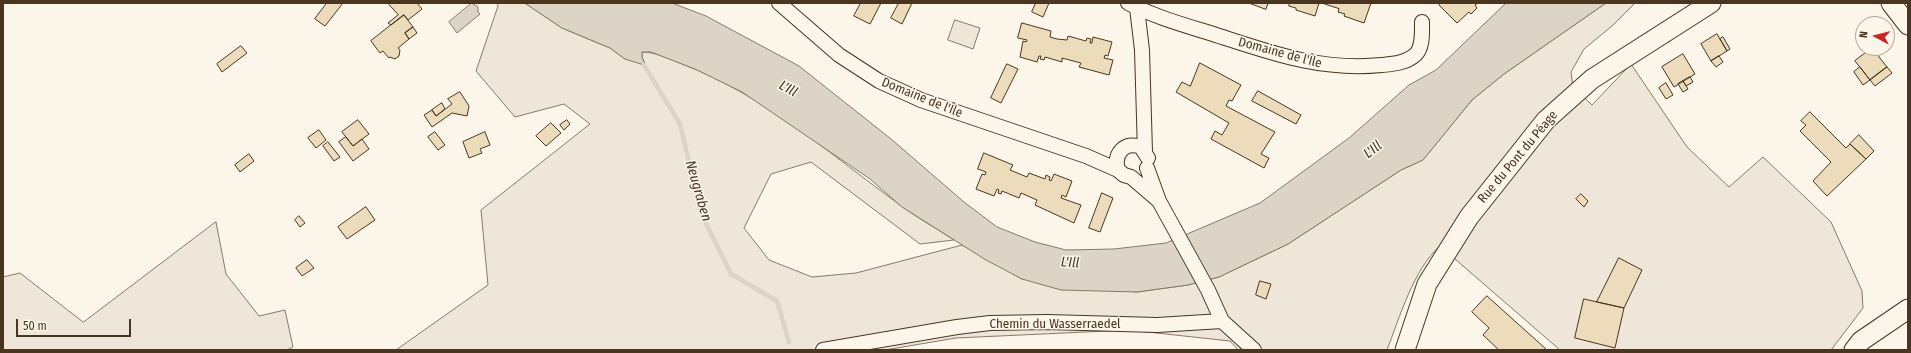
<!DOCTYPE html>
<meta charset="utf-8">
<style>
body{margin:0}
#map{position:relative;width:1911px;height:353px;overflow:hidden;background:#fbf6e9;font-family:"Fira Sans Condensed",sans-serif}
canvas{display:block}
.frame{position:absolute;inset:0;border:4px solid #4a3520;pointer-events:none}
.north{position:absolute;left:1855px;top:16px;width:40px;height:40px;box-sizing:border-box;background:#fbf6e9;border:1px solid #b4a999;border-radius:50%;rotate:277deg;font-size:11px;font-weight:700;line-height:16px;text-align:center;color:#4a3520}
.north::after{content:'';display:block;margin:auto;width:14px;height:18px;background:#c62828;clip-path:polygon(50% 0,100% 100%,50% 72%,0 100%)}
.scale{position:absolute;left:16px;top:319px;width:115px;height:18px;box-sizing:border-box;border:2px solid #4a3520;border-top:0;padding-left:5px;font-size:12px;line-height:14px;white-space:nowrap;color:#4a3520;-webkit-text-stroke:3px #fbf6e9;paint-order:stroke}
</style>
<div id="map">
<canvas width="1911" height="353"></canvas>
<div class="frame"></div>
<div class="north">N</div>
<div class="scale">50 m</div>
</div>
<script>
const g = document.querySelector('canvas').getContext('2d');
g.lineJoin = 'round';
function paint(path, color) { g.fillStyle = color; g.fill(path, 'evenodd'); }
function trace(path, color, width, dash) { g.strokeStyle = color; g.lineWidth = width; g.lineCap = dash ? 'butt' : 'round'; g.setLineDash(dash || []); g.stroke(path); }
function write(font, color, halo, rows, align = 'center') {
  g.font = font + ' "Fira Sans Condensed",sans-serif'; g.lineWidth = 3; g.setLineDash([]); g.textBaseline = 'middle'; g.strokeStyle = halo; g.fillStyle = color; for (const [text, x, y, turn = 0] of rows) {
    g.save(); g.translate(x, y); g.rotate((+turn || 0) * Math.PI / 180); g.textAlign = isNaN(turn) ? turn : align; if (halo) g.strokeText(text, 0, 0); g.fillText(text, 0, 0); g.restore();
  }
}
const green = new Path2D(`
 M496,3H525L562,28L610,48L625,59L645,64L642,57V52C656,52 669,59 682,64C764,95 831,155 900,205C917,218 936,228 954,240L920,244L811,162L771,174L744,228L769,260L812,277L856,273L962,245L1022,279L1137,292L1188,285L1219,277L1288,244L1401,170L1423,160L1472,100L1504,74L1606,3H1635L1612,26L1584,49L1571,72L1573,87L1592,105L1631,64L1687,147L1729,187L1763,157L1831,222L1862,291L1863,308L1831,350H1560L1440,246C1414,268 1399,319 1387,350H1238L1230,341L1129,330L956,338L885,350H396L488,285L481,210L590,124L564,104L515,117L476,71L498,6Z
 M955,20L980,28L973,49L948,40Z
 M216,222L226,274L259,316L285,310L293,347L287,350H3V277L20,273L83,322Z`);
paint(green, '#ede6d9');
trace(green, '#887966', 1);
const water = new Path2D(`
 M472,3L478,7V12L480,14L457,33L449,22Z
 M525,3H672L706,16L799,66L891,139L964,202L997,227L1035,242L1066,250L1114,249L1166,243L1260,203L1349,138L1409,85L1436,70L1506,3H1606L1504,74L1472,100L1423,160L1401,170L1288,244L1219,277L1188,285L1137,292L1061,290L1022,279L986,260L902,207L870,179L742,92L695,69L651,52H642V57L645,64L644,65L625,59L610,48L562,28Z`);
paint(water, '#dcd4c6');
trace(water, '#887966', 1);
trace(new Path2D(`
 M644,65L680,124L701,213L731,274L777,301L789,342`), '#dcd4c6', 4.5);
const building = new Path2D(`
 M327,3H343L325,26L315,19Z
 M388,3H417L422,9L408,20L404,15L391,25L388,23L398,15Z
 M861,3H881L870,24L854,16Z
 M899,3H912L902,24L891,18Z
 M1036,3H1049L1043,17L1032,12Z
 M1249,3H1268L1266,9Z
 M1290,3H1319L1315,16L1296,10V8L1289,6Z
 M1322,3H1371L1364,23L1344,16L1345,14L1338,12L1339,9Z
 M1441,3H1478L1475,5L1477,8L1471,14L1469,12L1457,23L1439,5Z
 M404,15L413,27L405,33L409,39L398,48L400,50L399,56L395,59L390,57L389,58L383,51L380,53L371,41Z
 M1022,23L1051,31L1050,37L1057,39L1067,40L1068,36L1086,41L1087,38L1091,39L1090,43H1092L1093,37L1112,42L1108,56L1105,55L1104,58L1113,60L1109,75L1079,67L1081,63L1062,58V62L1045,57L1044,60L1040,59L1041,56H1039L1037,62L1020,57L1023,41L1026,42L1027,40L1018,38Z
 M413,27L417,33L409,39L405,33Z
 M1717,34L1727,51L1711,61L1701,44Z
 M1723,37L1730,49L1727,51L1720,39Z
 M241,46L247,53L222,72L217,64Z
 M1872,48L1887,67L1870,80L1855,61Z
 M1683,54L1695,74L1674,87L1662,67Z
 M1719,56L1723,62L1716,67L1711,61Z
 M1200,63L1241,85L1232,101L1229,100L1226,106L1275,132L1261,154L1269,158L1264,168L1211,139L1215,131L1222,135L1229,123L1176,92L1182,82L1190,86Z
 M1007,64L1018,69L1001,103L991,98Z
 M1860,67L1870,80L1863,85L1854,72Z
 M1887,67L1892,73L1875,86L1870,80Z
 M1690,77L1693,82L1686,86L1683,81Z
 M1683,81L1688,89L1683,92L1678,84Z
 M1666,83L1673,95L1666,99L1659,88Z
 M1258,91L1301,115L1296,124L1252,101Z
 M460,92L469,106L467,116L452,113L432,127L424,115L432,110L436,116L452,104L448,99Z
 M442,103L445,109L436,116L432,110Z
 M1810,112L1846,148L1850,144L1866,159L1827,196L1813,181L1831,162L1800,131L1806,125L1801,121Z
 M358,120L369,134L353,146L342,132Z
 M567,120L570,124L564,130L560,125Z
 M551,123L561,133L546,146L536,136Z
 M319,130L326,140L316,148L308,138Z
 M435,132L445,145L438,150L428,137Z
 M485,132L490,145L480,149L482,153L469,158L463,142Z
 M1859,135L1874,151L1866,159L1850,144Z
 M346,137L353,146L362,139L369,149L353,161L339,142Z
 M328,142L340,157L334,161L323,146Z
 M984,153L1013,165L1010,170L1027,177L1029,173L1045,179L1046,175L1050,177L1049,180L1051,181L1054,174L1072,181L1066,197L1062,195L1061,198L1081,205L1074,223L1035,205L1037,200L1021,193L1019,198L1002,191L1001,194L998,193L999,190L997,189L994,196L976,189L982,174L985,175L986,172L978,169Z
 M249,154L254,161L240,172L235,165Z
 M1102,193L1113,198L1100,232L1089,228Z
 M1581,194L1588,201L1584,207L1576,199Z
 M366,207L375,220L347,239L338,227Z
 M299,216L305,223L300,227L295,220Z
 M1619,258L1642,270L1624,308L1597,302Z
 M307,260L314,268L302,276L296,268Z
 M1260,281L1271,284L1266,299L1256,295Z
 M1487,296L1547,350H1499L1483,335L1489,328L1472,312Z
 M1584,299L1624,308L1615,348L1575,338Z`);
paint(building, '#ecdcbc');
trace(building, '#4a3520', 1);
const street = new Path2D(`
 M779,3L839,55L879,81L921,100L1086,156L1118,170L1124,175L1131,177L1159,201
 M1128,3C1155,17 1184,25 1213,34C1272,53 1319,71 1382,65C1393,64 1407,63 1416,54C1423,47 1422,32 1422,22
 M1137,8L1142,50L1145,152
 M1147,168L1159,201L1208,290L1222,321L1254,350
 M1118,170C1113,153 1125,141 1141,147L1148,158
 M823,350L957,327L990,323L1047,322L1157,325L1222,321`);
const secondary = new Path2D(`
 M1891,3L1908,25
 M1405,350L1427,284L1469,217L1546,120L1592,79L1711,3
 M1854,350L1861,341L1908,309`);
trace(street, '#4a3520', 16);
trace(secondary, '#4a3520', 21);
trace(street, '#fbf6e9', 14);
trace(secondary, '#fbf6e9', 19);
write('13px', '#4a3520', '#fbf6e9', [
 ["Domaine de l'Île",1280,53,15],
 ["Domaine de l'Île",922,98,22],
 ["Rue du Pont du Péage",1518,157,-50],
 ["Chemin du Wasserraedel",1055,324]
]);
write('italic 14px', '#4a3520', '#fbf6e9', [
 ["L'Ill",788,89,29],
 ["L'Ill",1373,150,-38],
 ["Neugraben",698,191,74],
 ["L'Ill",1070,263,4]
]);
</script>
